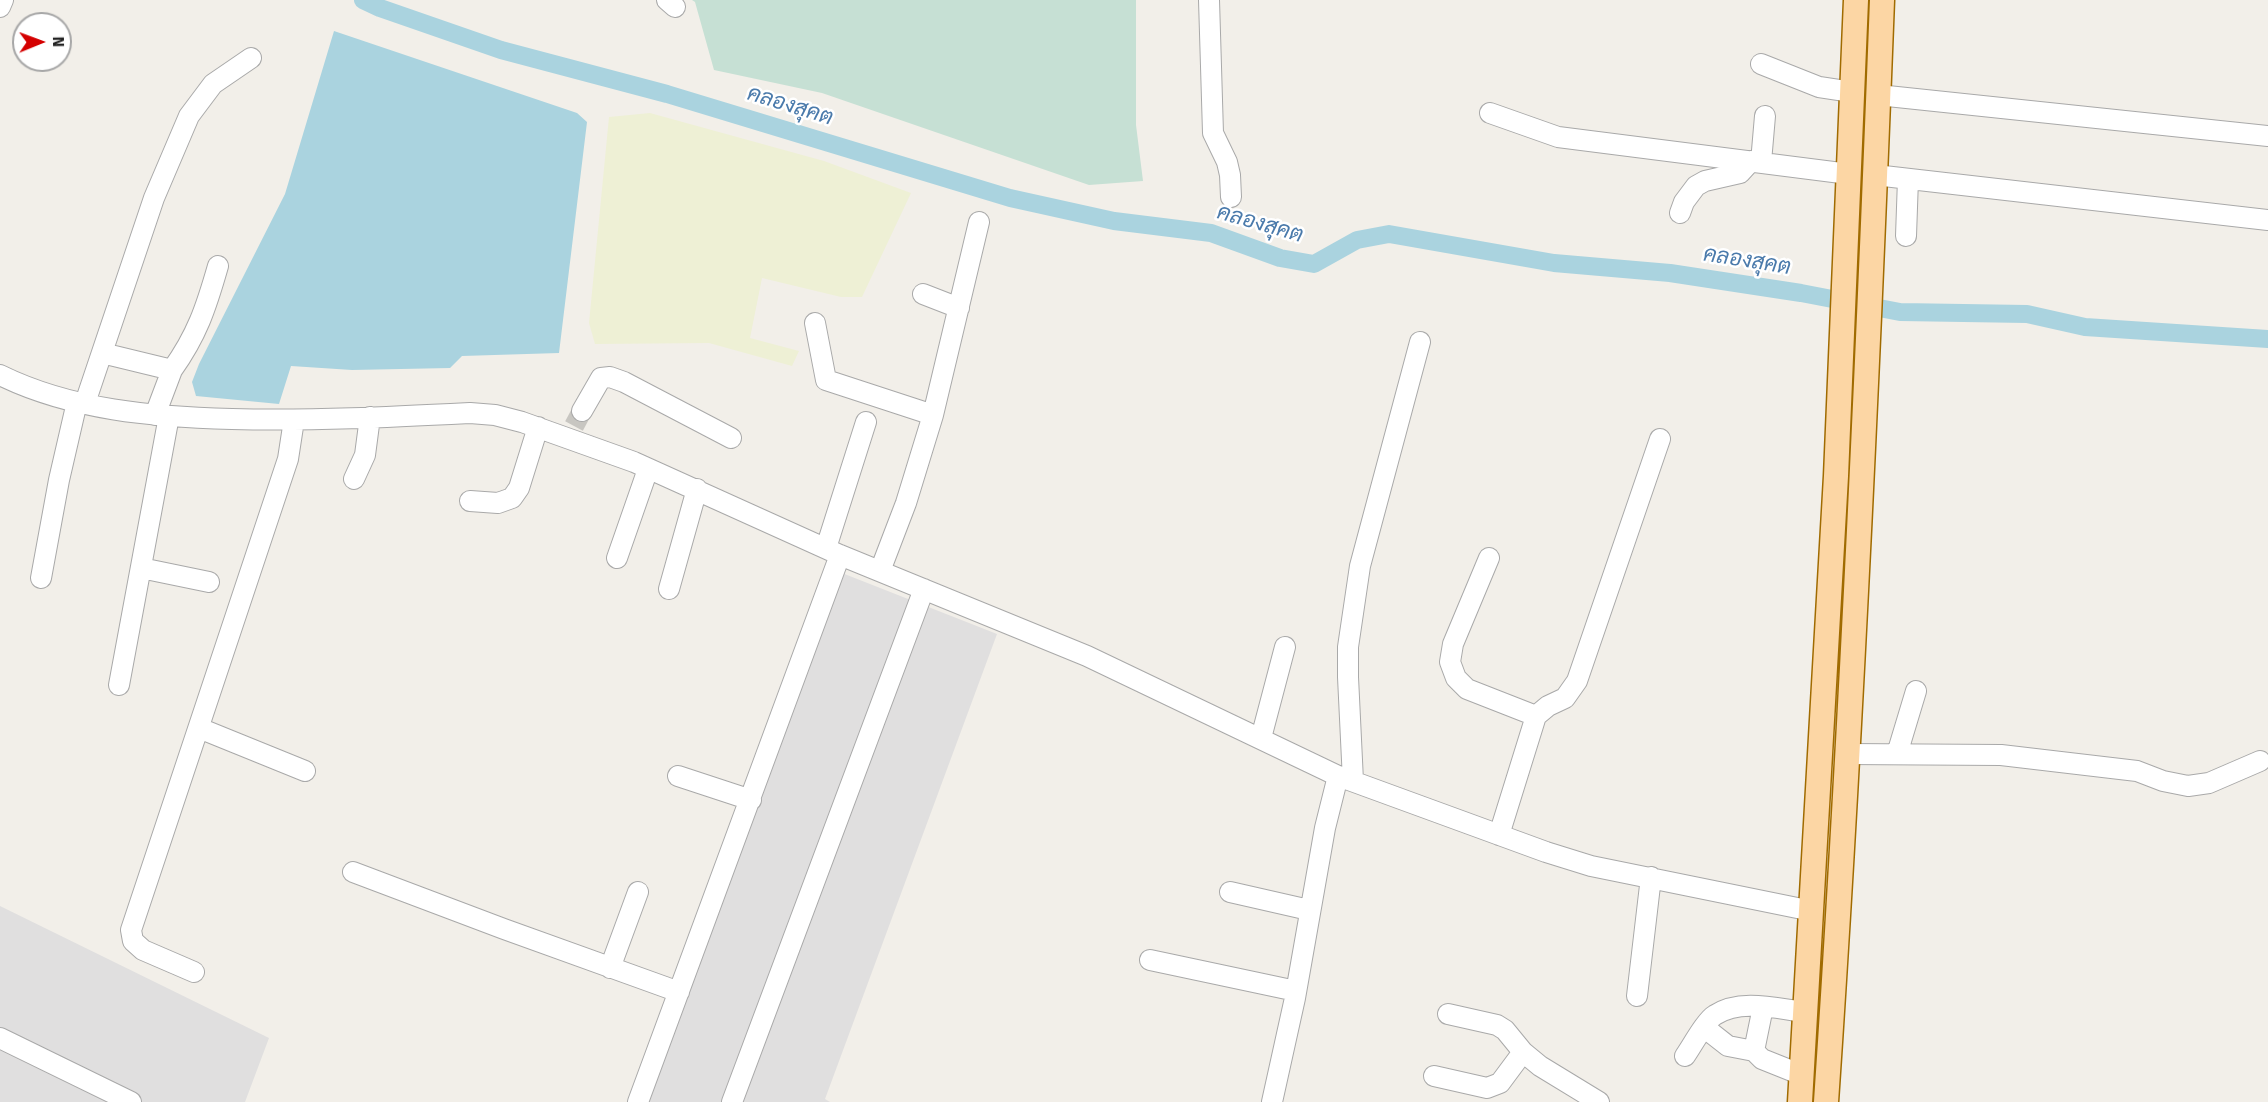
<!DOCTYPE html>
<meta charset="utf-8">
<style>
body{margin:0}
#map{position:relative;width:2268px;height:1102px;overflow:hidden;background:#f2efe9;font-family:"Fira Sans",sans-serif}
canvas{display:block}
.north{position:absolute;left:12px;top:12px;width:60px;height:60px;box-sizing:border-box;background:#fff;border:2px solid #a7a7a7;border-radius:50%;rotate:89deg;font-size:16px;font-weight:700;line-height:24px;text-align:center;color:#222}
.north::after{content:'';display:block;margin:auto;width:21px;height:27px;background:#d40000;clip-path:polygon(50% 0,100% 100%,50% 72%,0 100%)}
</style>
<div id="map">
<canvas width="2268" height="1102"></canvas>
<div class="north">N</div>
</div>
<script>
const g = document.querySelector('canvas').getContext('2d');
g.lineJoin = 'round';
function paint(path, color) { g.fillStyle = color; g.fill(path, 'evenodd'); }
function trace(path, color, width, dash) { g.strokeStyle = color; g.lineWidth = width; g.lineCap = dash ? 'butt' : 'round'; g.setLineDash(dash || []); g.stroke(path); }
function write(font, color, halo, rows, align = 'center') {
  g.font = font + ' "Fira Sans",Sarabun,sans-serif'; g.lineWidth = 5; g.setLineDash([]); g.textBaseline = 'middle'; g.strokeStyle = halo; g.fillStyle = color; for (const [text, x, y, turn = 0] of rows) {
    g.save(); g.translate(x, y); g.rotate((+turn || 0) * Math.PI / 180); g.textAlign = isNaN(turn) ? turn : align; if (halo) g.strokeText(text, 0, 0); g.fillText(text, 0, 0); g.restore();
  }
}
paint(new Path2D(`
 M842,573L997,634L825,1099L830,1102H645Z
 M0,906L269,1038L245,1102H0Z`), '#e0dfdf');
paint(new Path2D(`
 M650,113L824,161L911,193L862,297H841L762,278L750,338L799,351L792,366L709,343L595,344L589,323L609,117Z`), '#eef0d5');
paint(new Path2D(`
 M692,0H1136V125L1143,181L1089,185L822,93L714,70L695,2Z`), '#c6e0d4');
paint(new Path2D(`
 M334,31L577,113L587,122L559,353L462,356L450,368L352,370L291,366L279,404L196,396L192,382L199,364L285,194Z`), '#aad3df');
trace(new Path2D(`
 M363,0L380,8L501,50L667,94L1010,198L1114,221L1211,233L1280,258L1314,264L1357,240L1389,234L1554,263L1670,273L1801,293L1900,312L2027,314L2085,327L2268,339`), '#aad3df', 18);
trace(new Path2D(`
 M574,426L582,411`), '#c8c6c1', 20, [20, 10]);
const minor = new Path2D(`
 M667,0L675,7
 M1209,0L1213,133L1227,162L1230,175L1231,197
 M0,7L3,0
 M1761,64L1819,87L1852,92
 M1878,95L2268,136
 M1490,113L1558,137L1849,174
 M1761,162L1765,116
 M1875,175L2268,220
 M1680,213L1684,202L1696,186L1705,181L1740,173L1751,161
 M1906,236L1908,179
 M923,294L959,308
 M815,323L826,380L933,415
 M102,353L172,370L155,415
 M172,370C197,335 206,308 218,266
 M0,375C71,410 154,417 232,419C312,421 391,417 470,413L495,415L522,422L634,462L840,555L1087,656L1338,776L1546,852L1591,866L1812,911
 M85,403L154,198L189,116L213,84L251,58
 M582,411L601,378L610,377L624,382L731,438
 M354,479L365,455L370,417
 M470,501L498,503L512,498L519,488L538,427
 M826,548L866,422
 M617,558L648,469
 M1489,558L1453,644L1450,662L1456,678L1467,689L1536,716
 M141,568L209,582
 M880,571L906,503L933,415L979,222
 M41,578L59,480L77,402
 M669,589L697,489
 M119,685L169,416
 M199,728L305,771
 M1261,738L1285,647
 M1847,754L2001,755L2137,771L2163,781L2188,786L2209,783L2260,761
 M1897,754L1916,691
 M678,776L751,800
 M1353,781L1348,677V647L1360,566L1420,342
 M1499,835L1536,716L1548,706L1565,698L1577,681L1660,439
 M353,872L504,929L679,992
 M1230,892L1309,910
 M1150,960L1296,991
 M610,968L638,892
 M194,972L143,950L133,941L131,930L288,459L294,420
 M1637,996L1651,877
 M1763,1007L1754,1051L1762,1059L1802,1075
 M1448,1014L1497,1025L1505,1030L1523,1052L1540,1066L1599,1102
 M1705,1028L1728,1046L1754,1051
 M0,1038L131,1102
 M1685,1056C1692,1046 1706,1020 1715,1015C1741,998 1778,1009 1806,1012
 M1434,1076L1487,1088L1500,1083L1523,1052
 M638,1102L840,555
 M732,1102L924,589
 M1272,1102L1295,998L1325,828L1338,776`);
const major = new Path2D(`
 M1800,1102L1836,476L1856,0
 M1826,1102C1851,735 1868,367 1882,0`);
trace(minor, '#a9a9a9', 22);
trace(major, '#a06b00', 27);
trace(minor, '#fff', 20);
trace(major, '#fcd6a4', 24);
write('italic 22px', '#4a7aab', '#fff', [
 ["คลองสุคต",790,106,17],
 ["คลองสุคต",1260,224,16],
 ["คลองสุคต",1747,261,9]
]);
</script>
